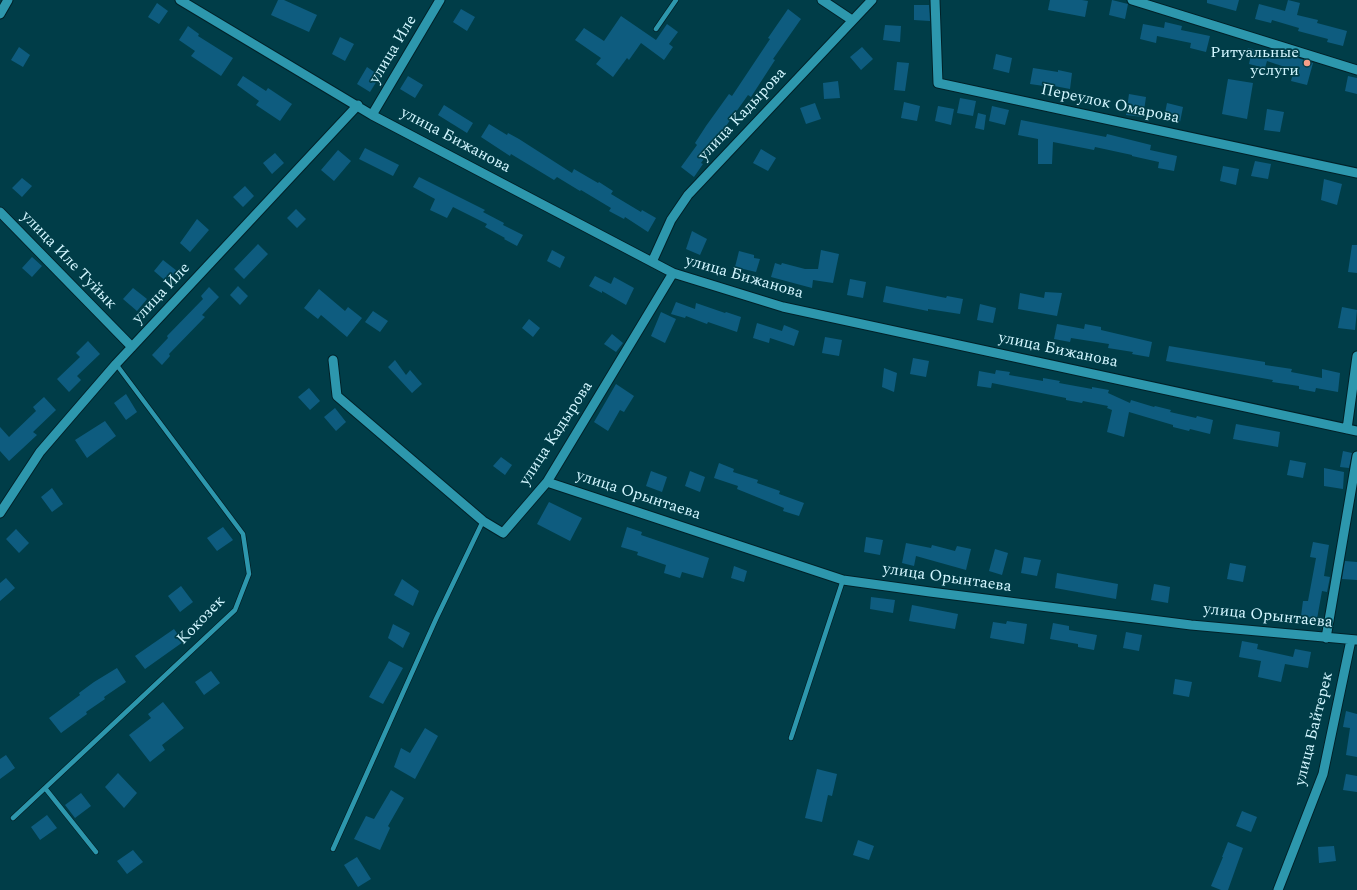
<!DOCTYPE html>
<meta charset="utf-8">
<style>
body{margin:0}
canvas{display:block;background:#003d48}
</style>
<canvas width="1357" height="890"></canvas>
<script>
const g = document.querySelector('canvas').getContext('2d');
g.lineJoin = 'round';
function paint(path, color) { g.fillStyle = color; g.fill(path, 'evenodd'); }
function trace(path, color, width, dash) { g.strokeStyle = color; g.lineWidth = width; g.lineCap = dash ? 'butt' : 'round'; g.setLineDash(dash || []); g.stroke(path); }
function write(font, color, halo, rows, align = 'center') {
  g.font = font + ' Spectral,serif'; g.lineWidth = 3.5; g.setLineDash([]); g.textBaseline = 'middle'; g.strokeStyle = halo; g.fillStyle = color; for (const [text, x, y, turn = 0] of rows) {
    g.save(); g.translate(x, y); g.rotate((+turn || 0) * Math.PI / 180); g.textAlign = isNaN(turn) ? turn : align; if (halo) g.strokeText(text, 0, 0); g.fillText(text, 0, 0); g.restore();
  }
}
paint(new Path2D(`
 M278,0H284L317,15L309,32L271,15Z
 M1050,0H1082L1088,1L1085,17L1048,10Z
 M1112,0L1128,4L1125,19L1109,15Z
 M1207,0H1239L1236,11L1207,3Z
 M1288,0L1300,3L1297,15L1318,20L1317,23L1347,31L1343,46L1327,42L1328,39L1298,31L1299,28L1272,20L1271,23L1255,19L1259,4L1285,11Z
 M157,3L168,11L159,24L148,17Z
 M914,5H929L930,21L914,20Z
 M461,9L475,17L467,31L453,22Z
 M788,9L801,19L773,59L775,60L751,97L748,95L716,140H717L701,163L703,164L694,177L681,167L697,145L695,143L706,126L729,94L732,96L770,39L768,38Z
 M621,16L656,40L667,24L678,32L669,44L673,47L664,60L641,43L629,60L627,58L613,77L596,64L601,58L575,40L584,28L604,41Z
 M1165,22L1182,26L1181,30L1210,36L1206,52L1190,48L1191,43L1157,36L1156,43L1140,39L1143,24L1164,28Z
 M885,25L901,26L900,42L883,40Z
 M188,26L199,34L198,36L233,58L221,76L191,56L195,51L179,40Z
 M340,37L354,44L345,61L332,54Z
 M19,47L30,55L23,67L11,60Z
 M862,47L873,59L861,70L850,57Z
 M1248,48L1281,55L1282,53L1313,63L1307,85L1291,81L1294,70L1267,61L1265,68L1249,64L1251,55L1246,54Z
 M996,54L1012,58L1009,73L993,69Z
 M897,62L909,63L905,91L894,90Z
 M367,67L380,76L370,92L357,84Z
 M1033,68L1058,72V70L1072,73L1070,89L1044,84V86L1030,84Z
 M243,76L266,91L268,88L292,104L280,121L256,105L259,101L237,85Z
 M408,76L423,85L415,98L400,89Z
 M1348,76L1357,78V94L1345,91Z
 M1228,79L1253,83L1247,119L1222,114Z
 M838,81L840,98L824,99L823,83Z
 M1129,94L1146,97L1143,117L1126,115Z
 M960,98L976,101L973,116L957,113Z
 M904,102L920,106L917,121L901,118Z
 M815,103L821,119L806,124L800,108Z
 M1167,103L1183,107L1180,122L1164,118Z
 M444,105L473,123L467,133L438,115Z
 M938,106L954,109L951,125L935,121Z
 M992,106L1009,110L1005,125L989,121Z
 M1267,109L1284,112L1280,132L1264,130Z
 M978,113L986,115L984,130L975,128Z
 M1021,120L1106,137L1107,134L1151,145L1150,150L1177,156L1174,171L1158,168L1159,162L1132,156V155L1095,147L1094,150L1053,142L1052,164H1038V139L1018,135Z
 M489,124L507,135L508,133L519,139L572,173L574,169L598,183L599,182L613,191L611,194L641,212L642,210L656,218L648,232L625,217L624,219L609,211L611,208L581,190L580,191L557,177L554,180L511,154L510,156L481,137Z
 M365,148L399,165L393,176L359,159Z
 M761,149L776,158L768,171L753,163Z
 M338,150L351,161L334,181L321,170Z
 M275,153L284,163L272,174L263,163Z
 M1255,161L1271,164L1268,179L1251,176Z
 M1223,166L1239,169L1236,185L1220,181Z
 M419,177L485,210L483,212L504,223L503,225L523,235L517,246L504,239L505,238L485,227L487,224L453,207L447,218L430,210L435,199L413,187Z
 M22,178L32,186L22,197L12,188Z
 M1324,179L1342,184L1337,205L1321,200Z
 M245,186L254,196L243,207L233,197Z
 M296,209L306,219L297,228L287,218Z
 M197,219L209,230L190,252L180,243Z
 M692,231L707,239L700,255L686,249Z
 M258,244L268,254L244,279L234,269Z
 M1352,245H1357V273L1348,272Z
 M552,250L565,257L560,268L547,261Z
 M821,250L839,254L833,283L813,280L812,288L771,277L775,263L781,265L782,263L805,269H818Z
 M739,251L754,255V258L760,259L756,272L735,267Z
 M32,257L42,266L32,277L22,268Z
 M163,260L177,271L168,283L154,271Z
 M595,276L611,284L614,277L634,288L626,305L602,291V293L589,286Z
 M850,279L866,282L863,298L847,295Z
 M238,286L248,296L240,305L230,295Z
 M886,286L946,298L947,296L963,299L960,314L928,309V311L883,302Z
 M209,287L219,297L202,315L205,317L169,354L170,356L162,365L152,355L168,338L167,336L203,299L201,296Z
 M133,288L147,299L137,311L123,299Z
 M319,289L345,311L348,307L362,318L347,337L321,315L318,319L304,308Z
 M1045,292L1062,293L1057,316L1018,309L1020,293L1044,298Z
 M676,302L695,309L696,303L725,313L726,312L741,317L737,332L708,322L707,324L686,316L685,318L671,314Z
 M980,304L996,308L993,323L977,320Z
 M1342,307L1357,310L1355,330L1338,328Z
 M373,311L388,321L380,332L365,322Z
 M661,312L676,319L665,343L651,336Z
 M529,319L540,328L533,337L522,328Z
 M757,323L782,331L784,325L799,331L794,346L770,338L769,343L753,338Z
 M1057,324L1084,329L1085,324L1101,327V330L1152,342L1149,357L1132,354L1133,352L1108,348L1109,344L1071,338L1070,342L1054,339Z
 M612,334L623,343L616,352L604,344Z
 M825,337L842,340L839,356L822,353Z
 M88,341L100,354L77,376L81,380L69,392L57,379L80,357L76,353Z
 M1169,346L1265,362V365L1292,369L1291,372L1322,378V369L1340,373L1338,392L1316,388L1315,392L1299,389V386L1272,382L1273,380L1166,361Z
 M913,358L929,361L926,377L910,374Z
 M395,360L406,375L410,370L422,384L412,393L388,367Z
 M884,368L897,373L894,392L882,387Z
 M996,370L1010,372L1009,375L1043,381V378L1060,381L1059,383L1092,389V387L1109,390L1108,393L1130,403L1131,400L1154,407L1155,406L1171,410L1170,412L1196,418L1197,416L1213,420L1210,434L1190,429L1189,431L1173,427V425L1129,412L1124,437L1107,432L1112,410L1107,408L1108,406L1083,401L1082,403L1066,400V398L992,383L991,388L977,386L979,371L995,374Z
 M616,384L634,396L624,412L620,410L608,431L594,422Z
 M583,385L591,390L583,402L575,397Z
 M309,388L320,401L310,410L298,397Z
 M126,394L137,412L126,420L114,403Z
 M44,397L56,410L33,432L37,435L9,461L0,451V427L9,437L36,411L33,407Z
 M335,408L346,422L336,431L324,417Z
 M105,421L116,436L87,458L75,440Z
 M1236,424L1280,432L1278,447L1233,439Z
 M1343,451L1352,453L1349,468L1340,467Z
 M501,457L512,465L505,475L493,466Z
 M1290,460L1306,463L1303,478L1287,475Z
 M719,463L734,469L733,472L758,480L757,483L780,491L779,494L804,503L799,516L783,511L784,508L737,489L738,486L714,478Z
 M1324,468L1344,472L1343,489L1324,486Z
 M651,471L667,477L662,492L646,486Z
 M690,471L705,477L700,492L685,486Z
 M52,488L63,504L52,512L41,497Z
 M549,502L582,518L570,541L537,524Z
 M223,527L233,540L217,551L207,538Z
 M627,527L642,532L641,535L709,558L703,578L682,572L680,578L664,573L666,565L637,555L638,552L621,547Z
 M16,529L29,543L19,553L6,539Z
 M866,537L883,540L880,555L864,552Z
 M1313,542L1329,545L1324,576L1330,577L1327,592L1322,591L1317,619L1301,616L1303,601H1308L1316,558L1310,557Z
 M906,543L931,548L932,545L955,551L957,546L971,549L966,570L916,556L914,566L902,563Z
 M995,549L1008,553L1002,575L989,571Z
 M1024,557L1041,560L1037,576L1021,573Z
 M1345,561L1357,562V580L1342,579Z
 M1230,563L1246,566L1243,582L1227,579Z
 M734,566L747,571L744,582L731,578Z
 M1057,573L1118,584L1116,599L1055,588Z
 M6,578L15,588L0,601V583Z
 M402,579L419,591L413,606L394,595Z
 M1154,584L1170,587L1168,603L1151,600Z
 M181,586L193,602L180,612L168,596Z
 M871,597L895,600L893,613L870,609Z
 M912,605L958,614L955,629L909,621Z
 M1007,621L1027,624L1024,644L990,638L993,622L1006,624Z
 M1053,623L1069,626V630L1097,635L1094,650L1078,647V644L1050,639Z
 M393,624L410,633L403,648L388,638Z
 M174,629L183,642L145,669L135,656Z
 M1126,632L1142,635L1139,651L1123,648Z
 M1242,641L1258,644L1257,649L1293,657L1295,649L1311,652L1308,668L1285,664L1281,682L1258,677L1261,661L1239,657Z
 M389,661L403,668L383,704L369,697Z
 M117,668L126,682L104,697L105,699L86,712L87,714L61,733L49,718L80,695L79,693L94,682Z
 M211,671L220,683L204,695L195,682Z
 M1175,679L1192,682L1189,697L1173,694Z
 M163,702L184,728L162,745L165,750L150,762L129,735L151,718L148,714Z
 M1346,711L1357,714V757L1346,755L1350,728L1343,727Z
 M425,728L438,736L415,779L394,767L401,748L410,753Z
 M6,755L15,768L0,779V759Z
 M817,769L837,774L832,796L828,795L822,822L805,818Z
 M118,773L137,793L124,808L105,787Z
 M1346,774L1357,776V792L1343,790Z
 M391,790L404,798L388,826L390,828L380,850L354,839L366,816L374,819Z
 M81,793L91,806L75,818L65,805Z
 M1242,811L1257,817L1251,832L1236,826Z
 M47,815L57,828L40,840L31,827Z
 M858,840L874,846L869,860L853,855Z
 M1228,842L1243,848L1228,890H1221L1211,886L1223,857H1222Z
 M1334,846L1336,861L1319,863L1318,847Z
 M133,850L143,862L127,874L117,861Z
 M357,857L371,879L358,887L344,865Z`), '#0e5c7f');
const lane = new Path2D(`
 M656,29L676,0
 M791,738L843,580
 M45,788L96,852
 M13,818L235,610L249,574L243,534L116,364
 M333,849L436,619L483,521`);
const street = new Path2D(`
 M180,0L372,115L673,273L783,307L1357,431
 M822,0L852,20
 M935,0L938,83L1357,173
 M1132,0L1357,70
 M0,14L8,0
 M372,115L440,0
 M0,212L132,347
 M652,262L671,220L688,195L872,0
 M333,360L337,396L483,521L503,533L547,482L673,273
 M1347,429L1357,356
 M547,482L843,580L930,592L1191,625L1357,640
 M0,513L40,452L116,364L358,105
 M1326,638L1357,456
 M1278,890L1323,774L1351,640`);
trace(lane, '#012128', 6);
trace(street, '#012128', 11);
trace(lane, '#2d97ad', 4.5);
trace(street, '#2d97ad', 9);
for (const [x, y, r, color] of [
 [1307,63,4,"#f49e88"]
]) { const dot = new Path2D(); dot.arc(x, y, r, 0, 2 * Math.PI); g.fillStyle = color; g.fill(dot); trace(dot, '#003d48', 1.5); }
write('16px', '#d2f6ff', '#003d48', [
 ["улица Иле",394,50,-59],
 ["Переулок Омарова",1110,105,12],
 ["улица Кадырова",743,115,-47],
 ["улица Бижанова",455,141,28],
 ["улица Иле Туйык",68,261,46],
 ["улица Бижанова",744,278,16],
 ["улица Иле",162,294,-47],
 ["улица Бижанова",1058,351,12],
 ["улица Кадырова",557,434,-57],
 ["улица Орынтаева",638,496,18],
 ["улица Орынтаева",947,579,8],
 ["улица Орынтаева",1268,617,6],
 ["Кокозек",202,621,-46],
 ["улица Байтерек",1315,729,-76]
]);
write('16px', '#d2f6ff', '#003d48', [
 ["Ритуальные",1299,54],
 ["услуги",1299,72]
], 'right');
</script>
